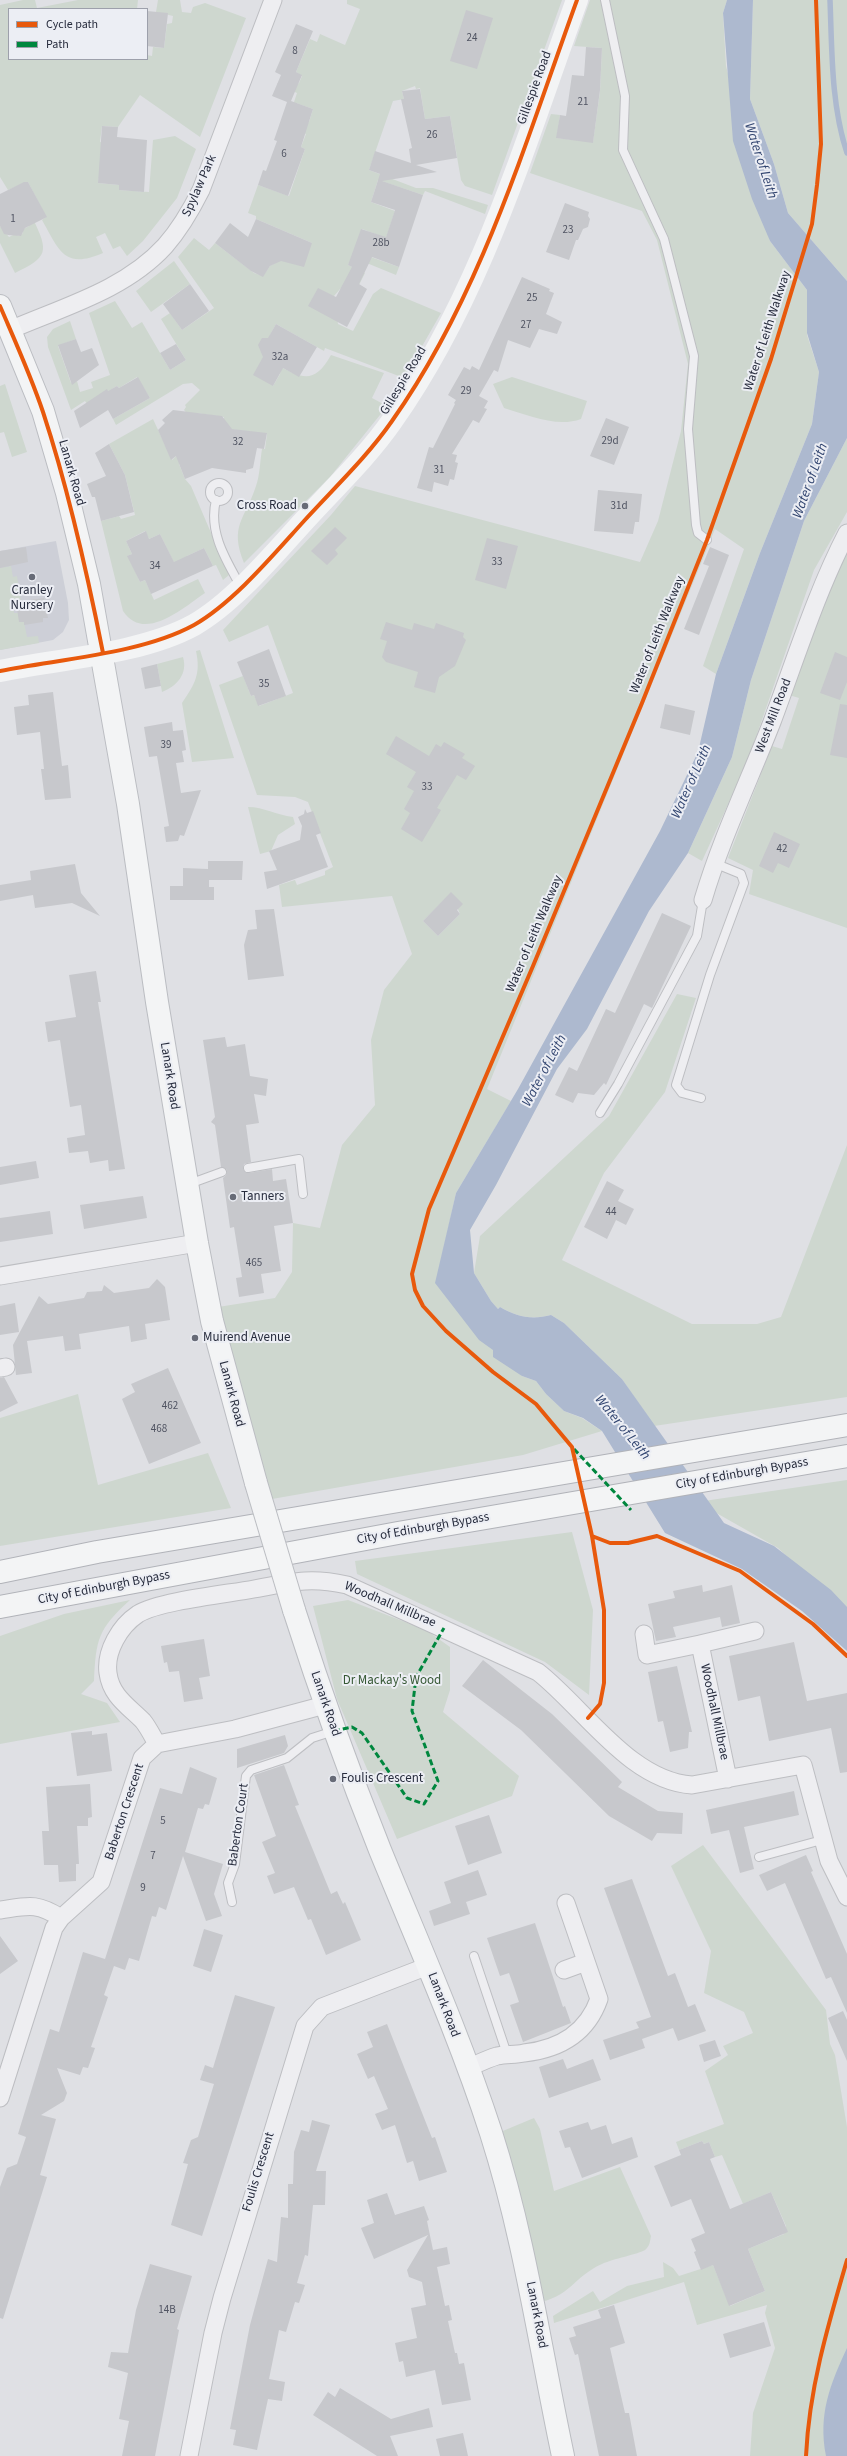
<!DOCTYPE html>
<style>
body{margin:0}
#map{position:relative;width:847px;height:2456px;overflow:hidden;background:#dfe0e4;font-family:"Source Sans 3",sans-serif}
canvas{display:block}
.legend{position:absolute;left:8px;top:8px;width:140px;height:52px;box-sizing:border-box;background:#eceef4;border:1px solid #9da0ab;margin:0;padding:5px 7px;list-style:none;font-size:12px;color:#272c3d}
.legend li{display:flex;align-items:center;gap:8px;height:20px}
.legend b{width:20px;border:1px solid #9da0ab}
</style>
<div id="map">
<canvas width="847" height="2456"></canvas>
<ul class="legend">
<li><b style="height:5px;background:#e8590c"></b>Cycle path</li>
<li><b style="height:5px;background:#00873e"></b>Path</li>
</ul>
</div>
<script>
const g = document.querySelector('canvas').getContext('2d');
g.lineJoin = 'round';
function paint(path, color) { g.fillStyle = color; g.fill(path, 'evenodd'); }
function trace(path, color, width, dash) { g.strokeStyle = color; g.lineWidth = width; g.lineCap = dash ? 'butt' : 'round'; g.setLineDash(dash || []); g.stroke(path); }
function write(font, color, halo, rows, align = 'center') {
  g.font = font + ' "Source Sans 3",sans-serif'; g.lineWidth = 4; g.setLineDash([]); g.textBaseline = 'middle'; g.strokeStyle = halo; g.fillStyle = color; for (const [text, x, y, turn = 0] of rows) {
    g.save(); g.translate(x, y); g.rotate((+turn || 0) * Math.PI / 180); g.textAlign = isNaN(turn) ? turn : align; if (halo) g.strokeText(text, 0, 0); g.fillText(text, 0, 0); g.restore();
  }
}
paint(new Path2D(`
 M56,541L68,603L69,620L63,632L53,640L0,650V551Z`), '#cdcfd7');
paint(new Path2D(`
 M23,0H35L37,8L78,0H138L137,9H9V59H147V55L152,56L153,47L164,48L167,24L172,23L173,16L156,12L158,0H180L182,12L191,13L193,7L205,3L246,18L200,137L140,95L118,127L102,126L100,142L105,143L98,183L119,185V190L149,192L153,140L175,136L196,149L177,198L143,241L127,256L120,246L113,249L105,233L96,237L103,253C64,270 59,250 42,220L46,217L28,182L8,190L0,177V5Z
 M347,0H562L492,195L465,186L461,180L450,116L425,119L420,88L416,89L415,86L402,91L404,99L393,101L369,170L416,188H433L488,205L485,214L425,191L423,195L378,180L371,202L395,211L386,238L362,229L354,251L399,267L396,275L352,257L348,265L365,273L359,285L340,289L334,296L338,324L353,331L373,294L381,288L441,313L404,378L325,348L324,351L276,324L270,335L272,341L262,339L273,386L280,374L281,367C304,380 316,382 331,355L384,373L372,398L387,406L384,410L330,477L244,563C229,525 245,520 256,486C260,475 260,461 262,449H265L267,434L229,429L224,422V417L196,413L179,464L185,479L191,486L229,575L223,580L216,565L213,566L204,548L187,556L195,573L182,579L160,534L149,539L145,531L126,541L132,554L128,556L140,582L145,580L154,600L198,579L205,593C183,608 144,643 123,611L101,521L119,516L121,519L135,515L125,475L109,444L153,419L172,460L182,450L193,420L184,410L186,407L185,405L200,390L192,383L183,384L116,425L113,419L150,398L137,377L119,388L117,386L87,404L85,401L71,410L48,347L47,337L53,329L70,321L76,339L58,346L71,383L77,381L80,392L93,388L91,382L110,375L89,313L115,301L132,328L142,322L170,370L186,360L161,319L170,313L182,330L214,308L178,257L194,238L209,250L215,243L254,273L263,276L270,266L312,243L256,219V216L248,213L258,185L289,196L305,149L301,147L306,134L296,130L309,122L313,109L296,103L293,105L297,93L277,84L278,83L291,89L299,83L302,76L296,72L310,39L317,42L320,34L345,45L360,9L347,4Z
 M590,0H727L723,13L726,66L770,241L807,290V335L819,372L812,424L760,553L716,674L703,666L744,549L715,529L487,1089L511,1101L456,1193L436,1283L522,1376L536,1381L546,1394L564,1411L582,1418L602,1431L523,1455L272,1499L218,1307L275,1298L292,1272L293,1223L320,1228L342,1145L375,1105L371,1040L384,990L412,954L392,896L282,907L279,885L295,880L297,885L325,875V871L333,867L308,802L295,797L257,795L219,685L243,676L251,696L254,695L259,706L293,693L268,625L229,642L223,630L331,515L355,486L640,562L658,521L681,431L688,364L657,240L642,211L530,173L551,114L560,115L557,138L593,142L600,91L602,48L574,46ZM451,893L460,914L438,936L423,921Z
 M753,0H847V281L788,213L774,164L750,99Z
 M33,219C49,252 48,257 15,273L0,243V226L9,237L15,234L19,236L23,233L22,230L29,226L27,222Z
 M174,261L190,284L151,312L136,291Z
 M512,377L587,401L581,419C557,428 528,415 504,408L493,384Z
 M5,384L27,452L12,457L4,432L0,433V386Z
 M847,438V512L814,570L747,763L702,861L688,853L732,757L751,680L804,521Z
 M847,549V928L749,894L753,870L728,858L772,746L782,749L799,698L789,695L794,681L797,679L802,659Z
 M11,566L13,577L17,576L21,601L13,605L14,613H18L24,622L27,637L38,636L39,643L0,650V568Z
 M200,650L234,758L192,762L182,703C195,684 201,674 196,651Z
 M183,657C188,674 177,686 162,692L157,664Z
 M248,807C264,807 276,815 293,817L295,824L278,835L271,851L260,854Z
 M677,994L696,998L665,1092L604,1173L562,1260L692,1324H757L781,1317L847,1145V1397L654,1426L622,1379L564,1323L551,1315C532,1320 517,1317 500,1307L498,1309L491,1301L474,1273L480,1236L609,1116Z
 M78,1394L98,1485L208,1453L231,1508L0,1546V1418Z
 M847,1480V1613L778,1548L697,1502Z
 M572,1532L593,1610L589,1695L545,1662L357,1574L355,1561Z
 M130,1600C98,1629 96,1639 94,1681L81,1694L107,1703L120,1722L0,1744V1636L64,1614Z
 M348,1600L426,1630L450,1647V1690L443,1712L519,1776L512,1796L397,1839L337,1699L313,1606Z
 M703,1845L826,2010L830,2044L835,2055L847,2127V2456H750L753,2413L775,2348L765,2313L767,2305L697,2325L684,2282L554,2323L553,2316L593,2291L600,2302L627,2286L664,2277L663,2262L673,2268L679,2276L713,2265L730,2306L765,2291L748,2249L784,2234L786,2226L771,2192L743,2204L722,2155L715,2157L709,2142L704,2144L702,2141L679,2150L676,2142L724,2124L705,2071L728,2055L723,2046L753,2033L744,2012L704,1993L711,1951L671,1866Z
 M534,2118L540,2129L554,2191L620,2167L651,2236C650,2241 650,2246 645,2250C639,2254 612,2259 602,2264C574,2276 570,2298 535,2303L498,2133Z`), '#ced7cf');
paint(new Path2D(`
 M727,0H753L750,99L774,164L788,213L847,281V438L804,521L751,680L732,757L688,853L649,911L587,1029L557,1069L496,1185L470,1230L474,1273L491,1301L498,1309L500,1307C517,1317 532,1320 551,1315L564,1323L622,1379L724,1523L774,1546L831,1590L847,1607V1651L802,1611L742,1569L665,1533L602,1431L583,1418L564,1411L546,1394L536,1381L522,1376L493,1357V1350L479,1340L435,1283L456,1193L518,1089L660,831L698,752L716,674L760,553L812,424L819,372L807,333V290L770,241L752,199L733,141L723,13Z
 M847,2348V2456H826C818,2414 830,2385 847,2348Z`), '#adb9cf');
trace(new Path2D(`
 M830,0C832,50 831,105 847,153`), '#adb9cf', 5.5);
paint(new Path2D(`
 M466,10L493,18L477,69L450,61Z
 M147,11L168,13L164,48L147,46Z
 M296,24L313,31L296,72L302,75L291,101L313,109L301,147L305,149L288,196L258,185L263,170L266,171L277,141L274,140L287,102L272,96L281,75L275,72Z
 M586,47L602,48L600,90L593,143L556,138L560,115L566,116L572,75L584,76Z
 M420,89L425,119L450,116L457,158L416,165L437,172L382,181L423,195L399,267L372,257L359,284L367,289L347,327L308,306L318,288L336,297L352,267L348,265L361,229L386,237L395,210L371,202L380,174L369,170L375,151L411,163L409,149L412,148L401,99H404L402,91Z
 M102,126L118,127L117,137L147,140L144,192L119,190V185L98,183Z
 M24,182H28L47,217L25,228L21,236L8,235L4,234L0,226V194Z
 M565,203L589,212L588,216L590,219L588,227L583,229L578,240H576L569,260L546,252Z
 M256,219L312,243L304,267L281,261L270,266L263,277L251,271L215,243L230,223L248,237Z
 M522,277L550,289L549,291L554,293L546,314L562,322L557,334L539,329L530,348L508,340L498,372L494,370L479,396L488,401L484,408L487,409L479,423L473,420L452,454L457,455L455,462L458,463L454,480L450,479L448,486L434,482L432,492L417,488L429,447L433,448L455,404L454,403L456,400L448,395L464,367L470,370L472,366L479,370Z
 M190,284L209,311L182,330L163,304Z
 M276,324L317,347L299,377L283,368L273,386L253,375L263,357L258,345L262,338H268Z
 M76,339L81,352L92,348L99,365L72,385L58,345Z
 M176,344L186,360L170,370L160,353Z
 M138,377L150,398L113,419L108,410L80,428L74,411L107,389L108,391L117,386L119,388Z
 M173,410L222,416L232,429L267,433L264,449L257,448L253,468L246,470V473L212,468L185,479L176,456L171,460L158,430L165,423L162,420Z
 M606,418L629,427L614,465L590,456Z
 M109,444L125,475L134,512L101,521L95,497H92L87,484L106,476L95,453Z
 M598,490L642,494L639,522H635L633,534L594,531Z
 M335,527L347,538L335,550L338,554L327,565L311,551Z
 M146,531L149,539L160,534L174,562L204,548L213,566L151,594L145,580L140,582L127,556L132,554L126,541Z
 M487,538L518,546L506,589L475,580Z
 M26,547L28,562L0,568V551Z
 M710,547L729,555L699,635L684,629L709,566L703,564Z
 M44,598L48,618H43V622L24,625V622H19L16,602Z
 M386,622L412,630L414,623L434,629L436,623L464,633L463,637L466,640L455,666L439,677L435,693L414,687L418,672L386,662L382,657L387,641L380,639Z
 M269,649L286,696L258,706L254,695L251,696L237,662Z
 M835,652L847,657V682L840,700L820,693Z
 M157,664L161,686L145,689L141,668Z
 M53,692L62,766L68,765L71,798L45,800L41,769H44L40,732L17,735L14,707L29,705L28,695Z
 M665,704L695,711L690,735L660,728Z
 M840,704L847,705V758L830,755Z
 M172,722L173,731L183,730L186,750L182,751L184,762L176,763L181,793L201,790L184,836L180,835L178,841L166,842L164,827L169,826L157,756L149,757L144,727Z
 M396,736L429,756L436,744L441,747L444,742L465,754L462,758L475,766L466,780L457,775L437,808L441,810L422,842L401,829L410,813L404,809L414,791L407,787L416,772L386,754Z
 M305,809L307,813L313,811L321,833L316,835L328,867L267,889L264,872L277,870L269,851L300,840L302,826L298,817L304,814Z
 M774,832L800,844L789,868L778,863L773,873L759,866Z
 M208,861H243L242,880H209V887H214V900H170V886H183V868L208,869Z
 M75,864L81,893L100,916L72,903L35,908L33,895L0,901V885L31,880L30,871Z
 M451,892L463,904L457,910L460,914L438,936L423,921Z
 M274,909L284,976L248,980L244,945L248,930L257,929L255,910Z
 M662,913L691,926L652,1008L644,1004L606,1085L604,1083L594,1095L578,1093L573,1103L555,1095L569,1067L577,1071L606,1009L615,1013Z
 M96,971L101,1002H98L125,1169L109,1171L108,1160L90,1163L88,1151L69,1153L67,1138L85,1135L81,1105L70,1107L60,1040L48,1042L45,1022L76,1017L69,975Z
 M225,1037L227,1047L245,1044L250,1076L268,1079L266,1096L254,1094L259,1123L246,1125L251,1162L244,1164L243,1169L249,1173L272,1169L273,1181L286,1179L293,1223L274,1226L281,1271L261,1274L264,1293L239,1297L236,1278L242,1277L234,1227L230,1228L223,1178L226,1175L227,1170L221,1167L215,1125L211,1122L215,1117L203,1040Z
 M36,1161L39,1178L0,1185V1167Z
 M607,1181L624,1190L618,1201L634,1209L626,1225L616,1220L607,1239L584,1227Z
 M143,1196L147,1218L84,1229L80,1205Z
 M50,1211L53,1234L0,1242V1218Z
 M157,1279L165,1287L170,1320L145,1324L147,1339L131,1342L129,1326L79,1334L81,1349L65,1351L63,1336L27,1341L32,1373L16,1375L13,1345L39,1296L48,1304L84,1298L87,1292L102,1291L104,1285L114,1293L149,1288Z
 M15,1303L19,1332L0,1335V1306Z
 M168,1368L201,1443L149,1464L122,1399L135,1392L131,1384Z
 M4,1377L18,1403L0,1412V1378Z
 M702,1585L703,1592L732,1585L740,1623L722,1627L720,1617L673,1627L676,1637L656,1641L648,1604L675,1598L673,1591Z
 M204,1639L210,1676L199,1678L203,1699L184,1702L179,1671L169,1672L167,1662L164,1663L161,1646Z
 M794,1642L807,1701L847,1693V1772L840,1773L831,1728L769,1741L760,1696L738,1701L729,1656Z
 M483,1660L552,1714L622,1782L618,1787L658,1811L683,1813L682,1834L657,1833L652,1841L609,1816L521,1730L462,1686Z
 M677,1666L692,1732H689L688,1748L670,1752L663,1721L658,1722L648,1672Z
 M92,1731V1735L107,1733L112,1771L77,1776L71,1733Z
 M285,1735L288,1746L284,1753L237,1768V1749Z
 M284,1765L299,1805L295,1806L331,1894L337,1891L343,1904L345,1902L361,1940L326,1955L311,1919L308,1920L294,1887L274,1894L267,1876L275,1873L262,1842L276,1836L254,1775Z
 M190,1767L217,1778L209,1805L205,1804L203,1809L198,1808L185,1852L223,1864L214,1894L222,1916L206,1921L183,1856L166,1910L159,1907L156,1917L152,1916L139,1961L129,1958L125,1970L114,1966L104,1995L108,1997L91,2047L95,2048L88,2068L83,2067L80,2075L57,2068L67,2093L64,2101L41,2115L56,2119L40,2175L47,2177L3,2319L0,2318V2187L7,2168L17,2164L26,2137L18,2134L50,2029L59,2032L83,1952L105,1959L160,1788L182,1794Z
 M90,1784L92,1817L88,1818V1826H77L79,1864H76V1881L59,1882L58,1865H44L42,1831H49L46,1787Z
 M794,1791L799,1815L744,1827L754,1869L740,1873L729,1830L711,1834L706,1810Z
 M489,1815L502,1853L468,1865L455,1826Z
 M806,1855L813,1871L811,1872L847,1954V2013L831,1977L826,1979L785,1883L767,1891L759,1875Z
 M478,1870L487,1895L466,1902L470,1914L434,1926L429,1911L451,1903L444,1882Z
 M632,1879L668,1976L675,1973L688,2007L695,2004L706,2031L678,2041L673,2028L642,2039L645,2048L610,2060L603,2040L639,2028L636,2022L651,2017L604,1888Z
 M535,1923L563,2007L565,2006L571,2023L523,2042L510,2005L519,2002L514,1987L509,1973L500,1976L487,1938Z
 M204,1929L223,1935L211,1972L193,1966Z
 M0,1936L18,1961L0,1974Z
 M235,1995L275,2007L202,2236L171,2225L188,2164L183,2163L191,2140L198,2137L214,2084L200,2080L205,2065L213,2068Z
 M843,2011L847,2020V2061L828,2018Z
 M387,2024L432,2138L435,2137L447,2172L419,2181L413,2161L407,2163L395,2125L382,2130L375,2114L388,2109L374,2076L368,2079L357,2054L373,2047L367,2032Z
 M715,2040L721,2056L704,2062L699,2045Z
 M563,2059L567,2069L593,2059L601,2080L549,2098L539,2067Z
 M312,2120L330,2125L316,2171H326L325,2205H313L308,2256L305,2255L297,2283L305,2285L299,2303L295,2302L286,2332L279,2330L269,2379L285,2382L282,2401L268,2399L257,2450L233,2445L236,2430L230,2429L250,2325L268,2259L277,2262L281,2217L288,2218V2184H293L294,2152L301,2130L309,2132Z
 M588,2122L591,2130L606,2125L612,2144L632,2137L638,2157L582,2178L570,2147L565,2148L559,2131Z
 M702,2141L704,2144L709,2142L715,2157L710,2159L730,2209L771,2192L788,2232L748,2249L765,2291L729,2306L713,2265L701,2270L694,2252L696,2251L691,2239L705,2233L691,2199L671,2207L654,2166L681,2155L679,2150Z
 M387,2193L395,2215L424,2206L429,2220L427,2221L433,2250L447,2247L450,2264L437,2267L445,2306L449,2305L452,2320L448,2321L455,2353H457L459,2364L464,2363L471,2400L442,2405L435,2370L406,2377L403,2361L399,2362L395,2343L417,2338L411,2308L426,2305L422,2282L409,2277L407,2270L428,2235L374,2259L361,2228L374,2223L367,2200Z
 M150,2264L192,2276L177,2329L179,2330L155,2456H122L129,2421L119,2419L128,2373L108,2367L111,2352L128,2353L136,2310Z
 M614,2305L625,2343L610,2348L625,2413H629L637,2456H599L578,2354L575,2355L569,2338L576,2336L573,2327L601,2318L598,2310Z
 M764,2322L771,2346L730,2358L723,2334Z
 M340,2388L391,2419L429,2408L433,2427L390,2436L398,2456H377L313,2415L328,2392L335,2397Z
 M463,2433L468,2456H440L436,2439Z`), '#c7c8cc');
const lane = new Path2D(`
 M605,0L625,96L623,150L664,239L694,356L688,429L696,525L698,533L707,540
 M210 492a9 9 0 1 1 18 0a9 9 0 1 1-18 0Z
 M216,500C208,532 226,560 241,587
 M701,1098L682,1093L676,1085L710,975L744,883L741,874L714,863
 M600,1113L618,1084L697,936L703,900
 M248,1168L299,1159L303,1194
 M189,1184L222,1172
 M759,1857L822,1840
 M232,1902L228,1883L235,1864L246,1776L251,1770L287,1758L312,1738L334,1731
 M474,1956L507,2054`);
const street = new Path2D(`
 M10,330C63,307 125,290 165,246C180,229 191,210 201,190L273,0
 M703,900C721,839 749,781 772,722C796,658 816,593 847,533
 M0,1276L197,1243
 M0,1368L6,1367
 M644,1634L647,1655L700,1644L728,1779
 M700,1644L755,1631
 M157,1744C153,1737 148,1727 143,1721C128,1706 111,1696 108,1673C105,1651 120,1626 138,1614C159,1601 227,1594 254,1589C270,1586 288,1582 305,1581C319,1580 333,1582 347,1585L538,1672C584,1708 630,1781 692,1785L803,1765L829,1861L847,1897
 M0,1910C28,1906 36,1902 61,1918
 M564,1970L586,1962
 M468,2068C477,2064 487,2059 497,2056C506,2054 515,2055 524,2053C560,2049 587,2033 599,1999L566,1903
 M0,2098L54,1928L61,1918L101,1882L142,1758L157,1744L235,1729L325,1705
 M189,2456L213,2333L222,2298L305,2026L322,2007L428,1966`);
const primary = new Path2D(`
 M0,306L43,411L67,493L89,584L128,804L157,1002L197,1243L212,1321L256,1483
 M294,1610C320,1691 348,1770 380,1850C418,1943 460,2037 491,2133C525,2239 540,2348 563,2456`);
const highway = new Path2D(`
 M0,1572L97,1552L847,1425
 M0,1607L398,1533L847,1456`);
trace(lane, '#bdbec2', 10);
trace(street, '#bdbec2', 19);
trace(primary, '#bbbdc2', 24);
trace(highway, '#b1b3b9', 24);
trace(lane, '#eeeef1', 8);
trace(street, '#eeeef1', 17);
trace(new Path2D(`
 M0,671C59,659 141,654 194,625C234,602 273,555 304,521C334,488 367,457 392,421C481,295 525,143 577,0`), '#f3f4f5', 22);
trace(primary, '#f3f4f5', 22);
trace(highway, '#f3f4f5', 22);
const primaryBridge = new Path2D(`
 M256,1483L294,1610`);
trace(primaryBridge, '#bbbdc2', 24, []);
trace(primaryBridge, '#f3f4f5', 22);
trace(new Path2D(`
 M574,1449L631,1510
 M334,1731L352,1727L362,1733L407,1798L424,1804L438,1781L412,1711L416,1677L444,1628`), '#00873e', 3, [6, 3]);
trace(new Path2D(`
 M0,306C15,341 31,376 43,412C69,491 87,572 103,653
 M0,671C59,659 141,654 194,625C234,602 273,555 304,521C334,488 367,457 392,421C481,295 525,143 577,0
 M592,1536L610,1543H628L657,1536L740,1571L813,1624L847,1656
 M588,1718L600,1704L604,1683V1610L592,1536L572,1447L536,1404L493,1372L446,1331L423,1306L415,1290L412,1274L429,1209L533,966L642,703L707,540L771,359L812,224L817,185L821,144L816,0
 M806,2456C809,2389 828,2325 847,2260`), '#e8590c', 4);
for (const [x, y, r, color] of [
 [305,506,4,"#676b77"],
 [32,577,4,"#676b77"],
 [233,1197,4,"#676b77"],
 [195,1338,4,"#676b77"],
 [333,1779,4,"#676b77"]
]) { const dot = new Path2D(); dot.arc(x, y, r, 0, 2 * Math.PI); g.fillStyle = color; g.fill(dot); trace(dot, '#eceef4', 1.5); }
write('11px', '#505462', null, [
 ["24",472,39],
 ["8",295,52],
 ["21",583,103],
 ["26",432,136],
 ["6",284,155],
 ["1",13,220],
 ["23",568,231],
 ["28b",381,244],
 ["25",532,299],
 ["27",526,326],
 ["32a",280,358],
 ["29",466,392],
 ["29d",610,442],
 ["32",238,443],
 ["31",439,471],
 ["31d",619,507],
 ["33",497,563],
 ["34",155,567],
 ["35",264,685],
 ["39",166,746],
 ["33",427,788],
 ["42",782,850],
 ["44",611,1213],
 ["465",254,1264],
 ["462",170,1407],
 ["468",159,1430],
 ["5",163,1822],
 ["7",153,1857],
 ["9",143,1889],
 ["14B",167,2311]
]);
write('13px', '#272c3d', '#eceef4', [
 ["Gillespie Road",535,88,-70],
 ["Spylaw Park",200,186,-66],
 ["Water of Leith Walkway",768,331,-72],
 ["Gillespie Road",404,381,-59],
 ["Lanark Road",71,473,74],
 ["Water of Leith Walkway",658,635,-68],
 ["West Mill Road",774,716,-69],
 ["Water of Leith Walkway",535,934,-67],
 ["Lanark Road",169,1076,81],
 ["Lanark Road",231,1394,75],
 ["City of Edinburgh Bypass",742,1474,-10],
 ["City of Edinburgh Bypass",423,1529,-10],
 ["City of Edinburgh Bypass",104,1588,-11],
 ["Woodhall Millbrae",390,1605,23],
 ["Lanark Road",325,1704,71],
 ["Woodhall Millbrae",714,1712,78],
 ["Baberton Crescent",125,1812,-72],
 ["Baberton Court",239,1825,-82],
 ["Lanark Road",443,2005,69],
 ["Foulis Crescent",259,2172,-73],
 ["Lanark Road",536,2315,79]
]);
write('13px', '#272c3d', '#eceef4', [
 ["Cross Road",297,506,"right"],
 ["Cranley",32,591,"center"],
 ["Nursery",32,606,"center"],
 ["Tanners",241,1197],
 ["Muirend Avenue",203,1338],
 ["Foulis Crescent",341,1779]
], 'left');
write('13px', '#365834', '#eceef4', [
 ["Dr Mackay's Wood",392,1681]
]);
write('italic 14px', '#324570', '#eceef4', [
 ["Water of Leith",760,161,72],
 ["Water of Leith",811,481,-70],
 ["Water of Leith",692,782,-66],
 ["Water of Leith",545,1071,-62],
 ["Water of Leith",622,1428,51]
]);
</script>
